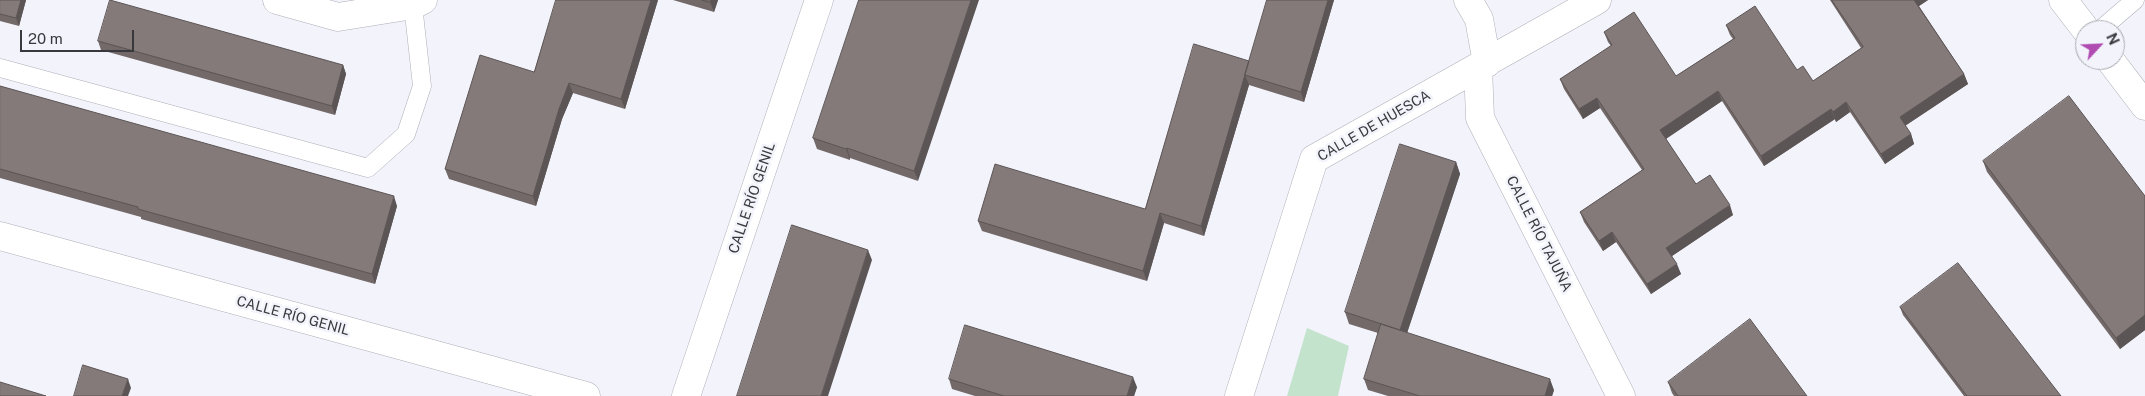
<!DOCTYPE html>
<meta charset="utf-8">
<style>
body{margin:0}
#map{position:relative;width:2145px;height:396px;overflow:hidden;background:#f3f3fc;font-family:"Public Sans",sans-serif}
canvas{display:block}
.north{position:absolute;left:2075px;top:20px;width:50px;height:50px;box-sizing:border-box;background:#f3f3fc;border:1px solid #a9a9b0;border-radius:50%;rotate:65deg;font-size:14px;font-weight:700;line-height:20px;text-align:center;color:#39393d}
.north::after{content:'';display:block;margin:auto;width:18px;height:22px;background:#b04bb1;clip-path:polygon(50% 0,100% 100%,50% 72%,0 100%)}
.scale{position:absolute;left:20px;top:30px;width:114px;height:22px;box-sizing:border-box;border:2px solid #39393d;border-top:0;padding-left:6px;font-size:15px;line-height:18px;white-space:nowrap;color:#39393d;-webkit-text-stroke:4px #f3f3fc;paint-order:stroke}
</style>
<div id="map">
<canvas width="2145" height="396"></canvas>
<div class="north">N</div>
<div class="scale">20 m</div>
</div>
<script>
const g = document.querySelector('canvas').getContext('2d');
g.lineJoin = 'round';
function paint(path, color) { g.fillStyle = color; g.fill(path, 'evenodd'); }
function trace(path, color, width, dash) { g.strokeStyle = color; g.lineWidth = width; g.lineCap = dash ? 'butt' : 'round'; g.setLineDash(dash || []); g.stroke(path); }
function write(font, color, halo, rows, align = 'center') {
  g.font = font + ' "Public Sans",sans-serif'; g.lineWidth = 5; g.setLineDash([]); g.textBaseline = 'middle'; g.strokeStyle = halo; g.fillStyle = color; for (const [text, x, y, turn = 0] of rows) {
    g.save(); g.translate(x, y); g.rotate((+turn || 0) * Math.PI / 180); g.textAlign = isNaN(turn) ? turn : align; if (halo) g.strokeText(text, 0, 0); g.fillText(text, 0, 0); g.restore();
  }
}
paint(new Path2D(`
 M1307,328L1349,346L1338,396H1287Z`), '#c4e3cd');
const service = new Path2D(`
 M2100,30L2135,0
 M0,68L368,168L406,134L422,86L413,5`);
const minor = new Path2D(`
 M277,0L338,17L413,5L423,0
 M1468,0L1479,19L1487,63
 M1478,67L1480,118L1621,396
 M0,236L586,396
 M686,396L819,0
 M1239,396L1314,159L1597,0`);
const tertiary = new Path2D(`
 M2063,0L2086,30
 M2110,60L2145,106`);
trace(service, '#aeafb7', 19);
trace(minor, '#aeafb7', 29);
trace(tertiary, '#aeafb7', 29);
trace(service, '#fff', 18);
trace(minor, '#fff', 28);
trace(tertiary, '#fff', 28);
paint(new Path2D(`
 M0,0H26L19,26L0,21Z
 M658,0L625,109L573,93L562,119L536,206L449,179L445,169L534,72Z
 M673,0H718L714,12Z
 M859,0L918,181L850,158V160L817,149L813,138Z
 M1267,0H1334L1304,102L1249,85L1204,236L1164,223L1147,281L982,231L978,221L1145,209L1249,61Z
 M1830,0H1928L1919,6L1964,74L1968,84L1905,126L1911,134L1914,144L1885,164L1850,112L1836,122L1835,119L1764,166L1722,101L1666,139L1696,184L1733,215L1672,256L1681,274L1651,294L1616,242L1603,251L1584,222L1580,212L1642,170L1600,108L1583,119L1564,89L1560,79L1611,46L1608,42L1604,32L1676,76L1733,39L1730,35L1726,25L1813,81L1861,48Z
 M98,41L343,65L346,74L335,115L101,50Z
 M0,86L397,206L375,284L141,219V217L0,178Z
 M1983,161L2145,196V330L2120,349L1987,172Z
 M1456,162L1460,174L1407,333L1554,390L1552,396H1388L1368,390L1364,379L1378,333L1349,324L1345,312Z
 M1900,307L2061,396H1964L1903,315Z
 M949,379L1137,387L1134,396H975L952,389Z
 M1668,382L1807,396H1674L1672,393Z`), '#726968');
paint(new Path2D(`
 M21,0H26L19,26L16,18Z
 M651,0H658L625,109L621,99Z
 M711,0H718L714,12L710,2Z
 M971,0H979L918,181L914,171Z
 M1328,0H1334L1304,102L1301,92Z
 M1914,0H1928L1916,8Z
 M343,65L346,74L335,115L332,106Z
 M1964,74L1968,84L1903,127L1900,117Z
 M1245,75L1249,85L1204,236L1201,226Z
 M569,83L573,93L562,119L536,206L533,196L559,109Z
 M1718,91L1722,101L1664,140L1660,130Z
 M1597,98L1600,108L1583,119L1579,109Z
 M1846,102L1850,112L1836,122L1833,112Z
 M1831,109L1835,119L1764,166L1761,156Z
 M1911,134L1914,144L1885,164L1881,154Z
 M847,148L850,158V160L846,149Z
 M1456,162L1460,174L1404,342L1400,330Z
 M394,196L397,206L375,284L372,274Z
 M1730,205L1733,215L1669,258L1666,248Z
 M1160,213L1164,223L1147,281L1143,271Z
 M1612,232L1616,242L1603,251L1599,241Z
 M868,250L872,260L828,396H821Z
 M1677,264L1681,274L1651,294L1647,284Z
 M2145,315V330L2120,349L2116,338Z
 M1133,377L1137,387L1134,396H1127Z
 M128,379L131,388L128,396H122Z
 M1550,379L1554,390L1552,396H1545Z`), '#5c5555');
const building = new Path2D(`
 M0,0H21L16,18L0,14Z
 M110,0L343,65L332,106L98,41Z
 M556,0H651L621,99L569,83L559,109L533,196L445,169L480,55L534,72Z
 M702,0H711L710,2Z
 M859,0H971L914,171L847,148L846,149L813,138Z
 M1267,0H1328L1301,92L1245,75Z
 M1832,0H1914L1964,74L1900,117L1911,134L1881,154L1846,102L1833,112L1831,109L1761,156L1718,91L1660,130L1696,184L1710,175L1730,205L1666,248L1677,264L1647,284L1612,232L1599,241L1580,212L1644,169L1597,98L1579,109L1560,79L1612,45L1604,32L1634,12L1676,76L1735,38L1726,25L1755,6L1797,70L1803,66L1813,81L1863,47Z
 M1194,44L1249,61L1201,226L1160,213L1143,271L978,221L995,164L1145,209Z
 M0,86L394,196L372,274L138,209V207L0,169Z
 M2069,96L2145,196V315L2116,338L1983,161Z
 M1400,144L1456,162L1400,330L1345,312Z
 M792,225L868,250L821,396H737Z
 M1958,263L2061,396H1967L1900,307Z
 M1750,319L1807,396H1678L1668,382Z
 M1381,324L1550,379L1545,396H1420L1364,379Z
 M965,325L1133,377L1127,396H1004L949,379Z
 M83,365L128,379L122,396H74Z
 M0,382L46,396H0Z`);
paint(building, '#847a79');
trace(building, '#5c5555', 1);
write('14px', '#39393d', '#f3f3fc', [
 ["CALLE DE HUESCA",1374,126,-30],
 ["CALLE RÍO GENIL",752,198,-71],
 ["CALLE RÍO TAJUÑA",1539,234,63],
 ["CALLE RÍO GENIL",293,316,15]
]);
</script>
